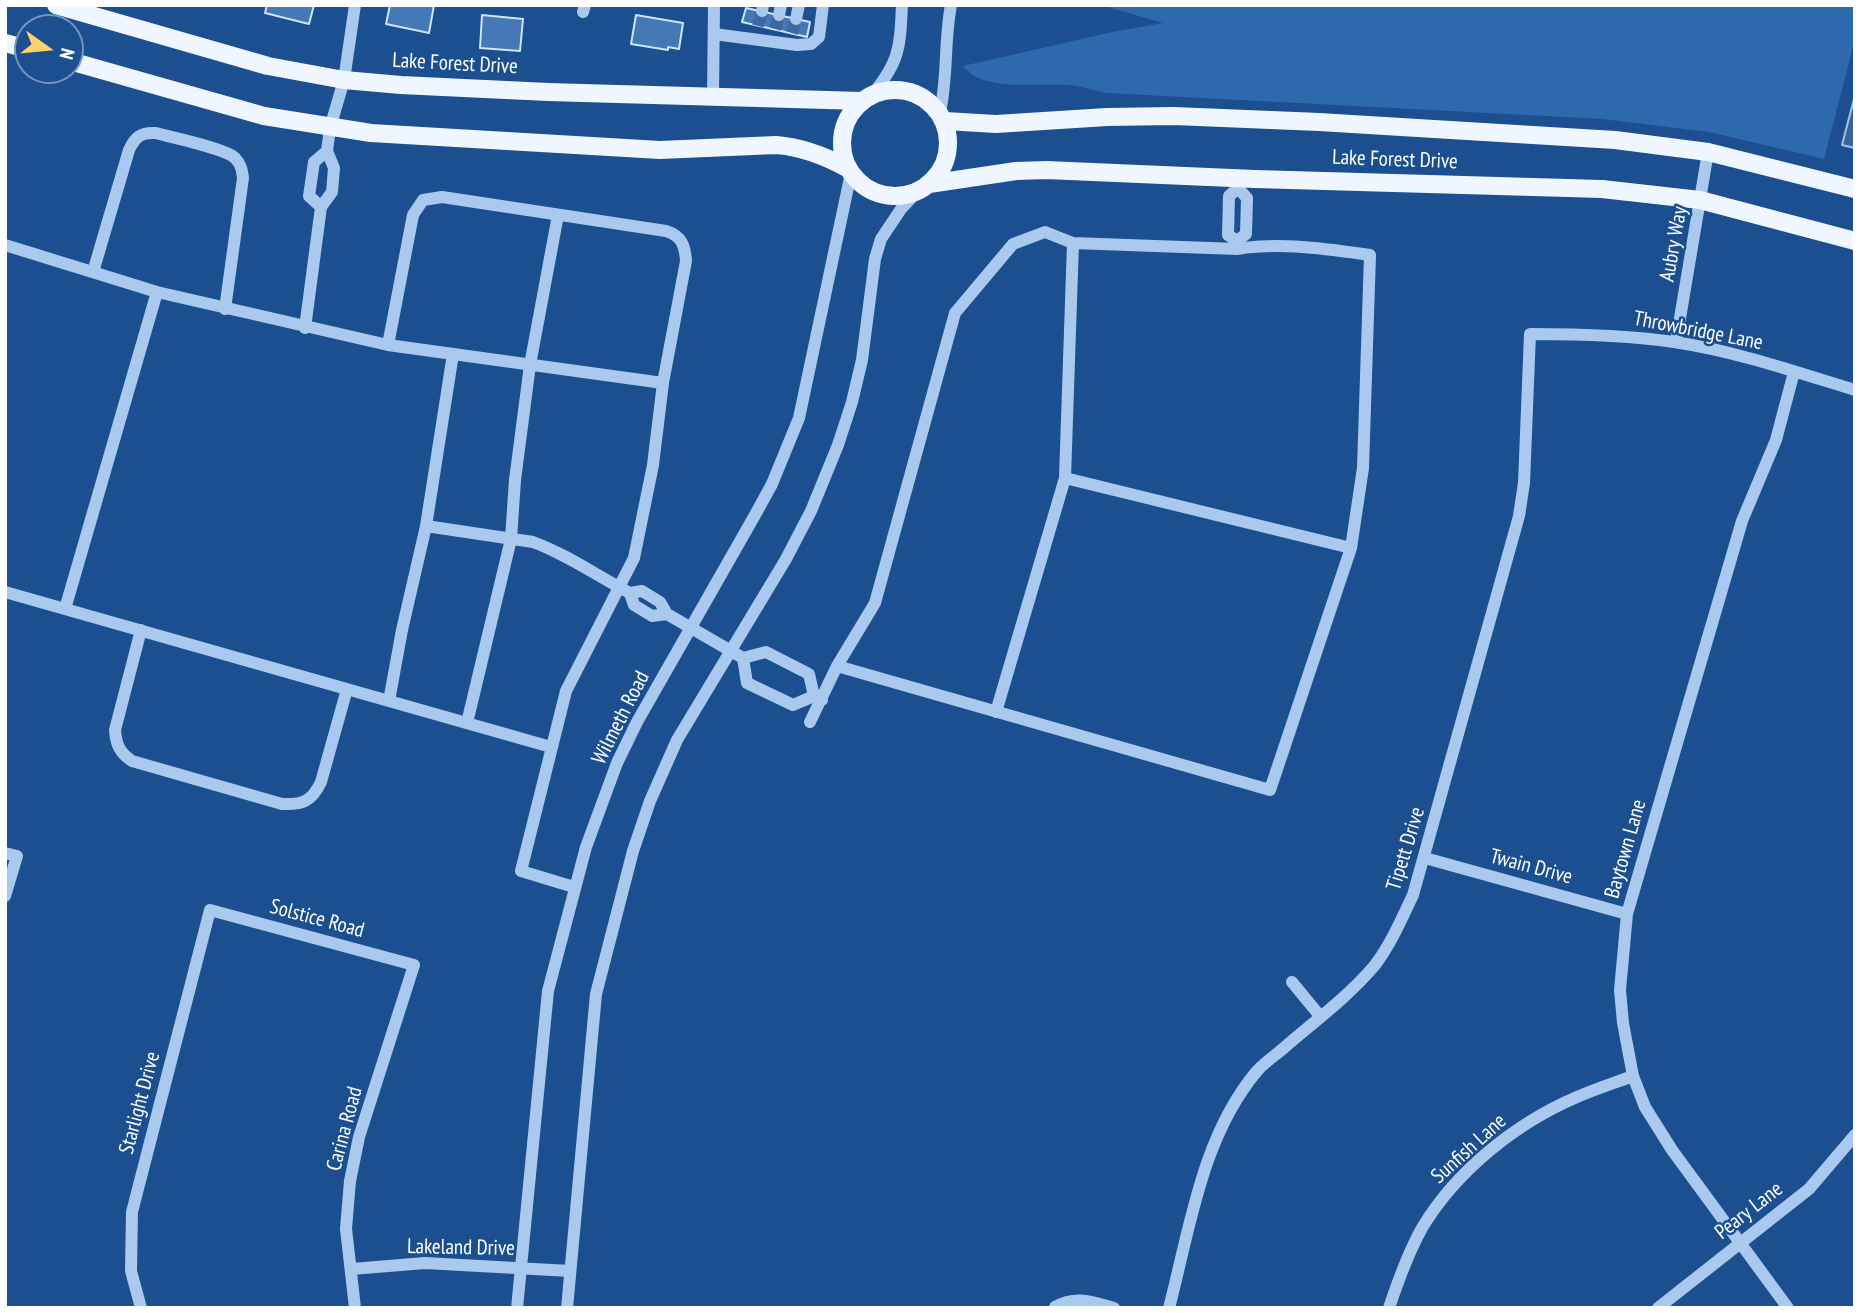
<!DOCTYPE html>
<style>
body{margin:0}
#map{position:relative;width:1860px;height:1313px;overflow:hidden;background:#1b4f8f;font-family:"PT Sans Narrow",sans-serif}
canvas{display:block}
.frame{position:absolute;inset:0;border:7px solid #fff;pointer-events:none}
.north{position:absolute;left:14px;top:14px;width:70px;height:70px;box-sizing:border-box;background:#1b4f8f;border:2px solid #7695bc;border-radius:50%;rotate:105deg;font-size:19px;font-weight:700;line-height:28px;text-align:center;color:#fff}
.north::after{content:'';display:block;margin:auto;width:24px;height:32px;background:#ffd166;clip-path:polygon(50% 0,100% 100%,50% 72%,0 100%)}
</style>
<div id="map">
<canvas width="1860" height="1313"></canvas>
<div class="frame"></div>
<div class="north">N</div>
</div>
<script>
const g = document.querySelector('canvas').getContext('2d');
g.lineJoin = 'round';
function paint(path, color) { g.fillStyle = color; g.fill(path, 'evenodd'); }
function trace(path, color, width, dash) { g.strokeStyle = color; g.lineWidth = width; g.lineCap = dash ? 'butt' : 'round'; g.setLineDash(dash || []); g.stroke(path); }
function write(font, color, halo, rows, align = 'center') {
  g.font = font + ' "PT Sans Narrow",sans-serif'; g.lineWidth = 5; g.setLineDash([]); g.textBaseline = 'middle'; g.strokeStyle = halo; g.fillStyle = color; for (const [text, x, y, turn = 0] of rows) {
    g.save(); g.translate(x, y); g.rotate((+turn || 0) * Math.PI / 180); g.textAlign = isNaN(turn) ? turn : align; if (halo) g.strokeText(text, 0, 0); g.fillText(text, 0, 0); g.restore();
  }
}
paint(new Path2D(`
 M1101,5H1855V39L1824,159L1709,132L1602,119L1107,93C1095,91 1082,86 1069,85C1039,82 983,93 963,66L1112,32L1163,23Z`), '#2e69ad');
const water = new Path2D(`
 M1855,95V148L1842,145Z`);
paint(water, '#3c6290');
trace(water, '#9cc4f0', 2);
const building = new Path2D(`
 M267,5H314L309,24L265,13Z
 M390,5H434L429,33L386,24Z
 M746,8L810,22L807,37L742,22Z
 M482,15L523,19L520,51L480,48Z
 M636,15L683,23L679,49L668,47V50L631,44Z`);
paint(building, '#4478b7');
trace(building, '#cfe3fa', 2);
trace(new Path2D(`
 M758,26L762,11
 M775,29L779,15
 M792,33L796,19`), '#3d69a0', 12, [12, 6]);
trace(new Path2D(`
 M762,11L763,5
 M583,12L585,5
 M779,15L781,5
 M796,19L799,5
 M714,34L797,45L811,44L819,37L823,5
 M872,95C900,61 900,47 902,5
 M713,97L714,5
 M940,112C948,76 944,41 951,5
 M321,207L309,196L314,162L327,151
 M1237,241L1246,234L1247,198L1238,188V178
 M1237,241L1228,235L1229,196L1238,188
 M5,245L157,292L388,345L663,383
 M93,272L129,150C135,137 141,132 156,133C173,138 224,148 235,158C241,164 242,170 243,178L225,309
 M305,328L321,207L332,192L334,168L327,151L330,128L344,80L355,5
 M1676,342L1708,152
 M388,345L413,215L423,200L442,197L666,231C682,236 685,246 686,261L663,383L653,465L634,558L566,691L521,871L574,887
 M1065,478L1351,548
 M426,526L533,542C568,555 597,576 630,593L642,591L660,602L667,614L743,658L766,652L809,674L814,696
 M5,592L551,747
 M630,593L634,605L652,616L667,614
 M65,609L157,292
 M141,630L115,730C116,745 120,753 132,761L282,804C303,805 312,801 321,782L347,689
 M743,658L747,683L793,705L814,696L822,700
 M389,701L402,630L426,526L453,354
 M996,712L1065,478L1073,243
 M810,722L837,666L875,603L955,313L1013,244L1045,232L1073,243L1237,249C1282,242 1326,249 1370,255L1363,468L1351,548L1270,790L837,666
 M467,723L511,539L515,480L530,365L558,215
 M5,853L17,856L5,896
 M1425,858L1627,914
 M1292,982L1320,1016
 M352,1269L425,1263L570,1271
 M1055,1307C1076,1295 1092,1302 1114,1308
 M141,1308L131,1271L132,1212L210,910L414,965L359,1137L350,1181L346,1229L355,1308
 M517,1308L548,991L586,847L617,763L637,722L755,515L772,484L799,418L851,173
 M567,1308L596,994L633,851L650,801L677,740L786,559L811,511L838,445L852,402L862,360L875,259L881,239L901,209L918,191
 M1169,1308C1190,1228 1202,1136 1257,1071C1265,1062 1276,1055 1285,1047C1315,1021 1349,996 1375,965C1391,944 1402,918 1413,895L1519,516L1524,483L1530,334C1579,334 1626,335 1674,342C1735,351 1796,372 1855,390
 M1389,1308C1398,1281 1408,1253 1422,1228C1456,1171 1516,1123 1577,1097C1595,1089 1614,1083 1633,1076
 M1658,1308L1809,1189L1855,1135
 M1788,1308L1672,1150L1645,1107L1633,1076L1623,1023L1620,990L1627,914L1742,521L1776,440L1794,372`), '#a9c9ee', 12);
trace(new Path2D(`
 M56,5L268,66L344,80L401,85L548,92L862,101
 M5,43L28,49
 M70,61L264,116L371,133L660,150L776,145C802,147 825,156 847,168
 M842 143a53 53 0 1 1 106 0a53 53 0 1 1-106 0Z
 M945,121L996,124L1107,117L1174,116L1319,122L1615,140L1708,152L1855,189
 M929,184L1016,171L1046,170L1255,179L1602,189L1700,200L1855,241`), '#f0f6ff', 18);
write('21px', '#fff', '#1b4f8f', [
 ["Lake Forest Drive",455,64,3],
 ["Lake Forest Drive",1395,160,2],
 ["Aubry Way",1674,244,-80],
 ["Throwbridge Lane",1698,331,11],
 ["Wilmeth Road",621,718,-63],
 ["Tipett Drive",1406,849,-73],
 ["Baytown Lane",1626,849,-74],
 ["Twain Drive",1531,867,15],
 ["Solstice Road",317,919,15],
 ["Starlight Drive",140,1103,-75],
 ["Carina Road",345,1129,-75],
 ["Sunfish Lane",1469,1149,-42],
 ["Peary Lane",1749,1211,-38],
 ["Lakeland Drive",461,1248,1]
]);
</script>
